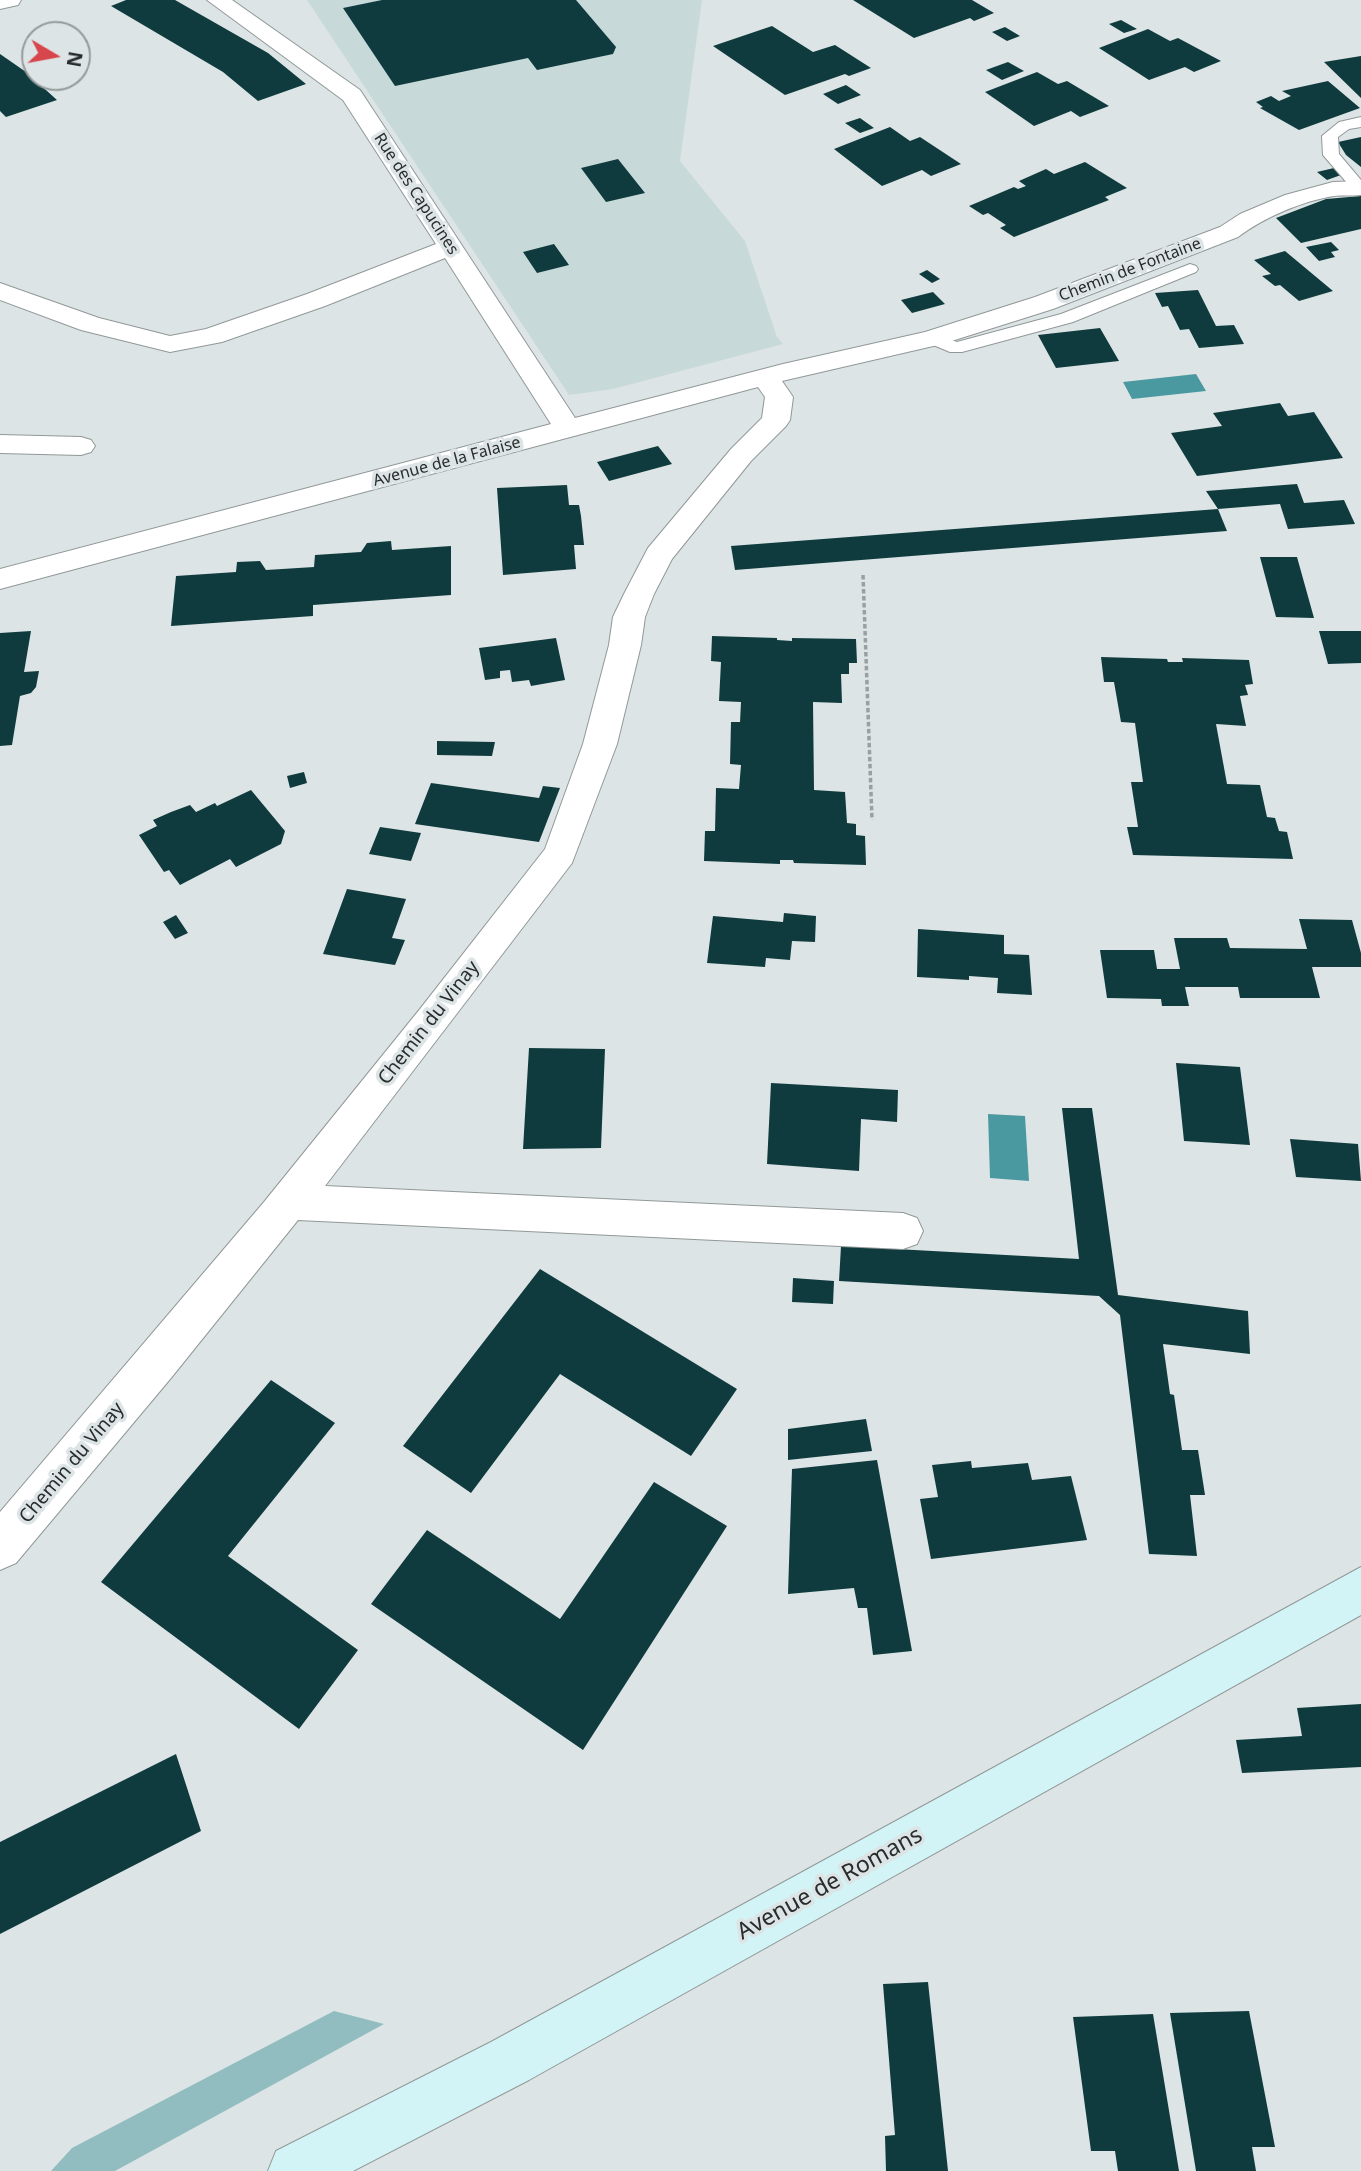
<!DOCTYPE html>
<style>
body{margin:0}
#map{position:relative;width:1361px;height:2171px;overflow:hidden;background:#dde4e5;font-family:"Noto Sans",sans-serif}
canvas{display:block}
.north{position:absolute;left:21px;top:21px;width:70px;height:70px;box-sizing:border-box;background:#dde4e5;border:2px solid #959a9b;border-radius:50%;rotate:100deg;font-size:19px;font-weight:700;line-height:28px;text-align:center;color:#292c2c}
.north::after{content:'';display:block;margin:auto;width:24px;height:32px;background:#d6464b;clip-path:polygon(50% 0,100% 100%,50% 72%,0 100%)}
</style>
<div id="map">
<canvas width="1361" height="2171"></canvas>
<div class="north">N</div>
</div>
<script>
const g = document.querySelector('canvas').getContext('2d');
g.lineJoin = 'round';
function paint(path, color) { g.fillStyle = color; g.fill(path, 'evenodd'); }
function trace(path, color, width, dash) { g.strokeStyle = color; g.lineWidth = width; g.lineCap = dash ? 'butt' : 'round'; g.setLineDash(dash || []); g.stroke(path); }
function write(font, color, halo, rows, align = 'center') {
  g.font = font + ' "Noto Sans",sans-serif'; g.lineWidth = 7; g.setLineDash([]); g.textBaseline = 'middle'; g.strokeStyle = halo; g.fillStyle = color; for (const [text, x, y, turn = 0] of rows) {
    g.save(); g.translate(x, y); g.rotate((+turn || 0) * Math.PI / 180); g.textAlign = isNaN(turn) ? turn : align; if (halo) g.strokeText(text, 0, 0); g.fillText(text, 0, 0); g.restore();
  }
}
paint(new Path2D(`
 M307,0H702L680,161L745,241L777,337L783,344L613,389L569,395Z`), '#c8d9da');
paint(new Path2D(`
 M334,2011L384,2024L115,2171H51L72,2148Z`), '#91bdc0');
paint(new Path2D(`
 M1196,374L1206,391L1132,399L1123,382Z
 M988,1114L1025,1116L1029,1181L990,1178Z`), '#4b99a0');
paint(new Path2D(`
 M126,0H175L268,53L306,84L258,101L223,72L111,6Z
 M382,0H576L616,47L613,54L537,70L528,58L395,86L343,8Z
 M853,0H972L994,13L974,21L970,18L914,38Z
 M1121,20L1137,29L1124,33L1109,24Z
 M772,26L813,52L835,45L871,68L849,76L845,74L785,95L713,46Z
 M1005,27L1020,36L1007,41L992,32Z
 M1148,29L1170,41L1178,38L1221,61L1194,72L1185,67L1149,80L1099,48Z
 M0,54L26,72L57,100L6,117L0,111Z
 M1361,56V98L1324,62Z
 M1008,62L1024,71L1002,80L986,70Z
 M1037,72L1058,84L1067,81L1109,106L1080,117L1071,111L1034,126L985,92Z
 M1328,81L1360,108L1299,130L1260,108L1263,107L1256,102L1271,96L1279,101L1291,96L1282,91Z
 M846,85L861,95L838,104L823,94Z
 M860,118L874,128L860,133L845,123Z
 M890,127L910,141L920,137L961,164L931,176L922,170L882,186L834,149Z
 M1361,137V167L1346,155L1338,142Z
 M618,159L645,193L606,202L581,168Z
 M1085,162L1127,188L1105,197L1109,200L1014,237L1000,228L1006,225L988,213L983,215L969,206L1014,187L1018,189L1026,186L1019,181L1046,169L1054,174Z
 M1334,168L1341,175L1327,180L1317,172Z
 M1361,196V229L1301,243L1276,218L1326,199Z
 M1331,242L1339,250L1331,252L1335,257L1319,261L1306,247Z
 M554,244L569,265L537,273L523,252Z
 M1285,251L1333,291L1299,301L1280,285L1275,286L1262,276L1271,274L1254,260Z
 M927,270L940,279L932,283L919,274Z
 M1198,290L1216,326L1234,325L1244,344L1199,348L1189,329L1180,330L1168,306L1162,307L1155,293Z
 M933,292L945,304L912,313L901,300Z
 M1100,328L1119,361L1056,368L1038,335Z
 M1280,403L1288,416L1314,412L1343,458L1197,476L1171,433L1222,426L1213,413Z
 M658,446L672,464L609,481L597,462Z
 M1297,484L1304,503L1344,500L1355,524L1288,529L1280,504L1218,509L1206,491Z
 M567,485L569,505H579L581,516L584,545H574L576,569L503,575L497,488Z
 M1218,509L1227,531L735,570L731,546Z
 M391,541L392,550L451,546V595L313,605V616L171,626L176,576L236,572L237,562L260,561L266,570L314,567L315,555L361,552L367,543Z
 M1260,557H1297L1314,618L1276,617Z
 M31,631L24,672L39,671L36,687L31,693L20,696L12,745L0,746V633Z
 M1319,631H1361V663L1328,664Z
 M712,636L777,638V640L792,641V638L856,639L857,663H849V674H841L842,703L813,702L814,790L845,792L847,823L856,824V835L865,836L866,865L794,863L793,860H780V864L704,861L705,831H715L716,788L739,789L741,765L730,764L731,722H740L741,702L719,701L721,662L711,661Z
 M556,638L565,680L531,686L529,680L512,682L510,670L500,671V678L485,680L479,648Z
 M1101,657L1167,659L1168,662H1183L1182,658L1249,660L1253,684L1245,685L1248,695L1240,696L1246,726L1216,724L1227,784L1260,785L1267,817L1275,818L1279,831L1287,832L1293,859L1133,855L1127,827H1138L1131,782H1143L1135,723L1121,722L1114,682H1104Z
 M437,741L495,742L492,756L437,755Z
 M304,772L307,783L290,788L287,776Z
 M431,783L539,798L543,786L560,788L539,842L415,824Z
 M251,790L285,831L281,844L236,867L230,859L180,885L169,870L164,872L139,835L157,826L153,820L171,812L190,805L196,812L215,803L217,806Z
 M380,827L421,833L411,861L369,854Z
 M347,889L406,899L392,938L405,940L395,965L323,954Z
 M784,913L816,916L815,942L792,941L790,960L766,958L765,967L707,963L713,916L783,922Z
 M176,915L188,933L175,939L163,922Z
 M1299,919L1352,920L1361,953V967H1312L1320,998H1240L1238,987H1185L1189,1006H1162L1161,999L1107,998L1100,950H1154L1157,969H1180L1174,938H1227L1230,948L1307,949Z
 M918,929L1004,935V954L1029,955L1032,995L997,993L998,978L969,976V980L917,977Z
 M529,1048L605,1049L601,1148L523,1149Z
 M1176,1063L1240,1067L1250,1145L1184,1141Z
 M771,1083L898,1090L897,1122L861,1119L859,1171L767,1164Z
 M1062,1108H1092L1118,1295L1248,1311L1250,1354L1163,1344L1170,1394L1174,1395L1182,1450H1198L1205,1495H1190L1197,1556L1149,1554L1120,1315L1099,1296L839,1281L841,1246L1079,1259Z
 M1290,1139L1358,1144L1361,1181L1296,1177Z
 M540,1269L737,1389L691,1456L560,1374L471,1493L403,1446Z
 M793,1278L834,1281L833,1304L792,1302Z
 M271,1380L335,1423L228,1556L358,1650L299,1729L101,1582Z
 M866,1419L872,1451L788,1460V1429Z
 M877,1460L912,1651L873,1655L867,1608H858L854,1588L788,1594L792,1469Z
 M971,1461L972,1468L1028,1463L1032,1480L1071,1476L1087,1540L931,1559L920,1499L938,1497L932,1465Z
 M654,1482L727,1526L583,1750L371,1604L427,1530L560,1619Z
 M1361,1704V1767L1242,1773L1236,1740L1302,1736L1297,1708Z
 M176,1754L201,1831L0,1934V1842Z
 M928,1982L948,2171H886L885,2136L895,2135L883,1984Z
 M1249,2011L1275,2147H1252L1256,2171H1196L1170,2013Z
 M1153,2014L1179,2171H1118L1115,2151H1091L1073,2017Z`), '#0f3b3e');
const service = new Path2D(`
 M1361,117V127L1349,129L1338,137L1339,154L1361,180L1360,193L1354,191L1323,155L1322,136L1339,122Z
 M1190,264L1196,266L1198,269L1196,272L1073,322L962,352H950L926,342L923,338L932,333L957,342L1061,314Z`);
const minor = new Path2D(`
 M0,0H21L18,5L0,9Z
 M207,0H232L360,90L575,418L783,364L925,332L1035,297L1220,227L1240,214L1285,195L1333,182L1361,181V195C1352,196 1342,195 1334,196C1302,201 1263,218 1238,237L1053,309L942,344L782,381L793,397L790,420L786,426L751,461L672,559L654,594L645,617L641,645L617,744L572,863L325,1186L903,1213L917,1218L923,1231L917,1244L903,1249L298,1220L171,1378L16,1563L0,1570V1512L264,1202L420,1009L545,849L583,744L609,645L613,617L624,594L648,548L731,449L762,418L765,397L758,387L0,589V569L551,424L445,258L325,306L222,342L170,352L81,330L0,300V283L99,318L170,336L206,329L307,294L436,244L343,100Z
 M0,435L81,437L91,440L95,446L91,452L81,455L0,453Z`);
const secondary = new Path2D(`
 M1361,1567V1615L529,2080L353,2171H268L276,2151L491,2042Z`);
trace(service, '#919898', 2);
trace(minor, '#919898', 2);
trace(secondary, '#919898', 2);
trace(new Path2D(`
 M863,575L872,820`), '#9a9fa0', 3.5, [4.5, 2.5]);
paint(service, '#fff');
paint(minor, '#fff');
paint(secondary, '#d2f4f6');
write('16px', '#292c2c', '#dde4e5', [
 ["Rue des Capucines",416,194,57],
 ["Chemin de Fontaine",1130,270,-21],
 ["Avenue de la Falaise",447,462,-15]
]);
write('19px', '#292c2c', '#dde4e5', [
 ["Chemin du Vinay",429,1023,-52],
 ["Chemin du Vinay",72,1463,-50]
]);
write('23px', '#292c2c', '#dde4e5', [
 ["Avenue de Romans",830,1884,-29]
]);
</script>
